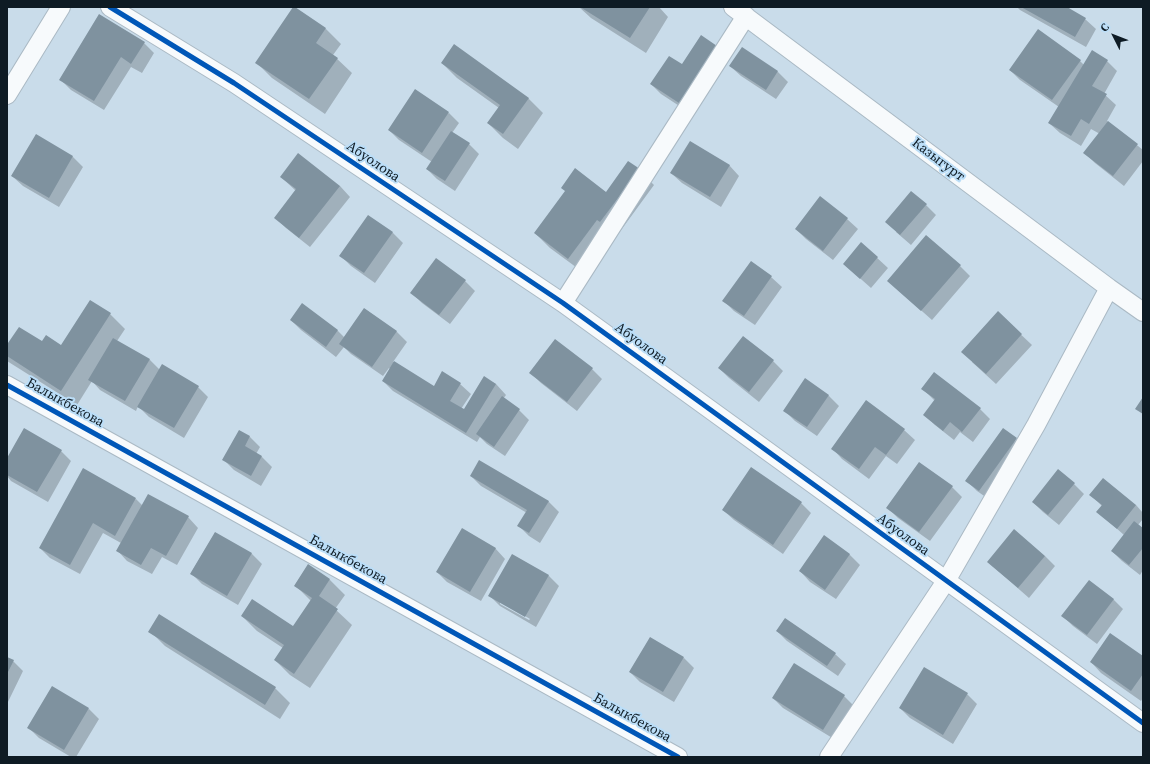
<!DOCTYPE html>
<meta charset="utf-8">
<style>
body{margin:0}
#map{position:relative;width:1150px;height:764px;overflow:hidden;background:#c9dcea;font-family:"Source Serif 4",serif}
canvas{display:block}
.frame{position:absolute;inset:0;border:8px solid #0e1b24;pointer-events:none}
.north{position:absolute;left:1094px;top:16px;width:40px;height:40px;-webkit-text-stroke:3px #bbdef8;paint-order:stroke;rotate:312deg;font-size:11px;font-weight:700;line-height:16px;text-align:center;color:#0e1b24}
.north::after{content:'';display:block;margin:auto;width:14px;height:18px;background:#0e1b24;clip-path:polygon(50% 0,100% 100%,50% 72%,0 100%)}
</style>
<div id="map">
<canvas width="1150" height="764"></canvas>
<div class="frame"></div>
<div class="north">С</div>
</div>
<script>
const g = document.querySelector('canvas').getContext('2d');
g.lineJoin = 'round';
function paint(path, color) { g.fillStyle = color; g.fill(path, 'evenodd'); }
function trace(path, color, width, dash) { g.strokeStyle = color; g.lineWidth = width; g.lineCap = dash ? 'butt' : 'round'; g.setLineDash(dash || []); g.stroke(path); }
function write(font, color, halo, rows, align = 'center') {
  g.font = font + ' "Source Serif 4",serif'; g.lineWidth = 4; g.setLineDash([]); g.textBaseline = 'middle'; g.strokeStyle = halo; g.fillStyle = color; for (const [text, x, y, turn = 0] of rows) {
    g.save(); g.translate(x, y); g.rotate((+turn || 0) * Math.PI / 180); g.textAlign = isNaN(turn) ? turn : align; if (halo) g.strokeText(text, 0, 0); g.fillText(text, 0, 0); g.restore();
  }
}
paint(new Path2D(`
 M294,7L326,29L341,44L333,55L352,73L325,114L272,78L257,63Z
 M579,7H659L668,17L646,53L591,18Z
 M1017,7H1070L1069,9L1085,19L1096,29L1086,47L1020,10Z
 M144,43L154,53L142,73L131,67L104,110L71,90L60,79Z
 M717,47L690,113L661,94L651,84L682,65Z
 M742,49L778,72L788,82L776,99L741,76L730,66Z
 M1080,61L1084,65L1107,61L1117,71L1104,94L1116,105L1107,121L1143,150V161L1124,186L1095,163L1085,153L1100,134L1091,129L1081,146L1060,133L1049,123L1059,107L1020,80L1010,70Z
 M442,63L528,98L543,113L518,149L503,138L488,123L499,108L457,78Z
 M449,113L459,123L452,133L469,144L479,154L455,191L437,179L427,169L432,162L399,140L389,130Z
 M37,136L73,157L83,167L59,207L23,186L12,176Z
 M729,165L739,176L721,207L682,183L671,173Z
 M639,170L654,185L616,237L584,273L550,248L535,233L566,192L606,193Z
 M281,177L340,186L350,197L310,247L286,228L276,218L296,191Z
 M926,205L936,215L911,245L896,232Z
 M368,216L393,233L403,243L375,283L351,266L341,256Z
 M847,219L858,229L833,260L806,239L796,229Z
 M861,243L888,268L871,288L844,264Z
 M751,262L771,277L782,287L755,325L734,311L724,301Z
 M960,266L970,276L932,320L888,281Z
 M465,281L475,291L450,324L422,303L411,292Z
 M302,305L338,331L345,338L365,309L397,332L407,342L393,362L434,387L460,384L471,394L461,409L464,411L485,378L496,384L506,395L503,399L519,410L529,420L505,456L487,444L480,437L477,442L393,391L383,381L390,369L389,368L383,376L351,354L344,347L336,357L301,330L291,320Z
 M998,313L1032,345L996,384L972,362Z
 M110,314L125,329L117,341L150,360L160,370L198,387L208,397L184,438L149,417L138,406L136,411L100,390L92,381L77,405L7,361V343H42L62,346Z
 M743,337L773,361L783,371L759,402L729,378L719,368Z
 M592,369L602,379L577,411L541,383L531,373Z
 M806,380L829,396L839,406L817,436L795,421L784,410Z
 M922,388L980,409L990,419L973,442L960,432L954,440L935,425L924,415L935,401Z
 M904,430L915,440L897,464L886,456L869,479L842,459L832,448Z
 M240,432L250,437L260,447L256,454L262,457L272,467L261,486L234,470L224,460Z
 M1017,439L1027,449L990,500L977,491L967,481Z
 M61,451L71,461L48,502L11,481L7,476V460Z
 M471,476L548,501L559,512L540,543L529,536L519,526L527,513L481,486Z
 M1074,484L1084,494L1059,525L1043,512L1033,502Z
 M952,487L962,497L930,541L898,518L888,508Z
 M1091,495L1136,505L1143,513V519L1138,525L1143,529V570L1140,575L1122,561L1112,551L1124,535L1098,512L1102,506Z
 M136,499L143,506L188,517L198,528L177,565L162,557L152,574L127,561L117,550L121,543L103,533L80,574L50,558L40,548Z
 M801,503L811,513L783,554L734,520L723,510Z
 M215,533L252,554L262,564L238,605L202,584L191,573Z
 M495,548L505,559L481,601L447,582L437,572Z
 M849,554L860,565L836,599L810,582L800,571Z
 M513,555L549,576L559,586L536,627L500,606L490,596ZM500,601L530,619L529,620L500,604Z
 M1045,556L1055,566L1029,598L988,562Z
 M308,565L330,580L345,595L335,609L352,625L310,688L290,675L275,660L283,648L257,631L242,616L293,628L311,601L295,585Z
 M1113,599L1123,609L1097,644L1073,626L1063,616Z
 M785,619L835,654L846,664L838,676L787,641L777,631Z
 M150,631L275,688L290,703L280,719L165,646Z
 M7,658L13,661L23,671L7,704Z
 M684,658L694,668L674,702L640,682L630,672Z
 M1143,658V698L1141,701L1101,673L1091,662Z
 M967,694L977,704L953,744L910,718L900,708Z
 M844,696L854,706L834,739L783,708L773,698Z
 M89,709L99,719L76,757H71L39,738L29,728Z`), '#0003');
paint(new Path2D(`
 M293,7H295L326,28L316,43L338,58L309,99L255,63Z
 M580,7H650L630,38Z
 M1021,7H1067L1086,18L1075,37Z
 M99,14L145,42L131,64L121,57L94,101L59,80Z
 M1038,29L1081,60L1052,100L1009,70Z
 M701,35L717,46L679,103L650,84L669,56L682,64Z
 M454,44L529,98L503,134L487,123L500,105L441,63Z
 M742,47L778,71L766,90L729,66Z
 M1092,50L1108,60L1092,86L1107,94L1089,124L1081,119L1071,136L1048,123Z
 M415,89L449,112L422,153L388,130Z
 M1108,121L1138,144L1113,176L1083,153Z
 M451,131L470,143L445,181L426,169Z
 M36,134L73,156L49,198L11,176Z
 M690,141L730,165L710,197L670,173Z
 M298,153L340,186L299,238L274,218L296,189L280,177Z
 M628,161L640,169L600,222L597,220L568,259L534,233L565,191L561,188L575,168L606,192Z
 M911,191L927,204L900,235L885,222Z
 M820,196L848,218L823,251L795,229Z
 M368,215L393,232L364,273L339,256Z
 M926,235L961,265L921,311L887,281Z
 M861,242L878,257L860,279L843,264Z
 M436,258L466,280L439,315L410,293Z
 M751,261L772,276L744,316L722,301Z
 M90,300L111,313L61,391L7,356V342L8,343L19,327L42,341L46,335L61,345Z
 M302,303L338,330L326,347L290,320Z
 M364,308L397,331L372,367L339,344Z
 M998,311L1022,334L986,374L961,352Z
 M743,336L774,360L749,392L718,368Z
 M113,338L150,359L125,401L88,380Z
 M555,339L593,368L567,402L529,373Z
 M394,361L434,386L442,371L461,383L450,401L464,409L484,376L496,384L466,433L382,381Z
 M162,364L199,386L174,428L137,407Z
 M934,372L981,408L962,432L950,422L943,431L923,415L935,399L921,389Z
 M805,378L829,395L807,427L783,411Z
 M502,396L520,409L494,447L476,434Z
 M1143,397V414L1135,409Z
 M866,400L905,429L886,455L875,447L859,469L831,449Z
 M24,428L62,450L37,492L7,475V458Z
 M1003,428L1017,438L979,491L965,481Z
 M239,430L250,436L245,446L262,456L251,476L222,460Z
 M479,460L549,501L529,533L517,526L527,510L470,476Z
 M919,462L953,486L919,532L886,508Z
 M751,467L802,502L773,545L722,510Z
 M83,468L136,498L115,536L93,523L70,565L39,548Z
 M1058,469L1075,483L1048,515L1032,502Z
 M1103,478L1136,505L1117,529L1096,512L1102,505L1089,495Z
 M148,494L189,516L166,556L151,548L141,565L116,551Z
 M1134,521L1143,528V548L1129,565L1111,551Z
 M462,528L496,548L470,592L436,572Z
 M1014,529L1045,556L1018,588L987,562Z
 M215,532L252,553L227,596L190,574Z
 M824,535L850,554L825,590L799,571Z
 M512,554L549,575L525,617L488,596Z
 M308,564L330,579L319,596L338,609L294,674L274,660L284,645L241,616L252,599L293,626L312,598L294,586Z
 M1089,580L1114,599L1087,635L1061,616Z
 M159,614L276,687L265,705L148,632Z
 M785,618L836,653L827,666L776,631Z
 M1110,633L1143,656V674L1131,691L1090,662Z
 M650,637L684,657L663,692L629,672Z
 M7,657L14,660L7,674Z
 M794,663L845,695L823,730L772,698Z
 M924,667L968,693L943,735L899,708Z
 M52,686L89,708L64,750L27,728Z`), '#7f929f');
const street = new Path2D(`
 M110,7L234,83L563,303L1143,723
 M733,7L1109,288L1143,312
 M7,95L61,7
 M563,303L746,16
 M7,385L678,757
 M829,757L946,581L1036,425L1109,288`);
trace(street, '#aab9c4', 20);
trace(street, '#f7fafc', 18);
trace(new Path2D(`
 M110,7L234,83L563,303L1143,723
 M7,385L678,757`), '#0057b8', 5);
write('14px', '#0e1b24', '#bbdef8', [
 ["Казыгурт",938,160,37],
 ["Абуолова",373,162,34],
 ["Абуолова",641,344,36],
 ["Балыкбекова",65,403,29],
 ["Абуолова",903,535,36],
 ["Балыкбекова",348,560,29],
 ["Балыкбекова",632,718,29]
]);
</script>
